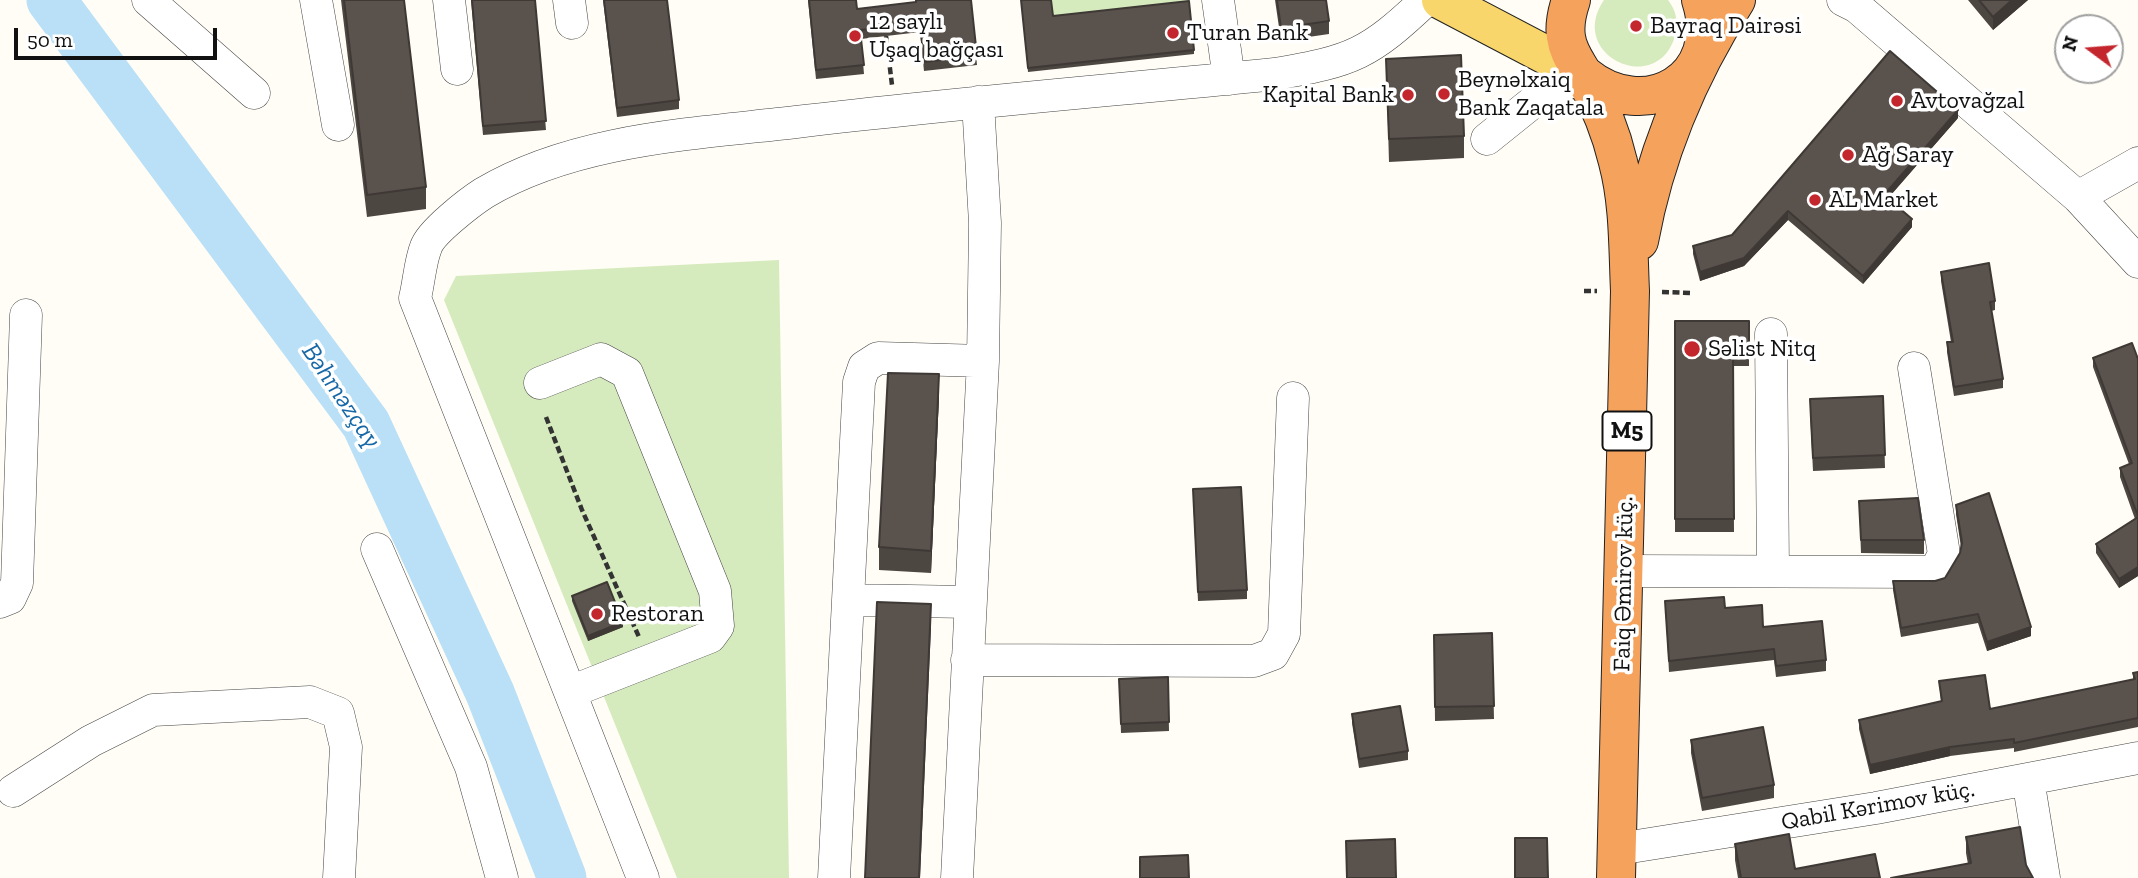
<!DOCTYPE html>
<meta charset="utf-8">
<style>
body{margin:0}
#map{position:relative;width:2138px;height:878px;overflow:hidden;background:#fffdf5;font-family:"Zilla Slab",serif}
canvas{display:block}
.north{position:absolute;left:2054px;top:14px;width:70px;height:70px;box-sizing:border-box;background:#fff;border:2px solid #a0a0a0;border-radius:50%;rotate:286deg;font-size:19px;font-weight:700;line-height:28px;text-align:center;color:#111}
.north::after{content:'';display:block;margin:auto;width:24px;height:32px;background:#c4262e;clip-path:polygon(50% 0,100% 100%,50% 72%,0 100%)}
.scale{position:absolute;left:14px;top:28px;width:203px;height:32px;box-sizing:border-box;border:4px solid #111;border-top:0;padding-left:9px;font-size:21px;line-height:24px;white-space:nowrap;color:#111;-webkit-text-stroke:5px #fff;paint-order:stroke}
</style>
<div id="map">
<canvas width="2138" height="878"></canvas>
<div class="north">N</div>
<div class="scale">50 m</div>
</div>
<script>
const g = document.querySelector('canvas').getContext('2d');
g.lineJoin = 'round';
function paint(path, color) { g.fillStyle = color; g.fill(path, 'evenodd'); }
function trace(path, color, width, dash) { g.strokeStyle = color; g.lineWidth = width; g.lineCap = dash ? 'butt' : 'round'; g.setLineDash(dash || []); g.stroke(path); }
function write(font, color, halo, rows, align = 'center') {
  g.font = font + ' "Zilla Slab",serif'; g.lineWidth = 7; g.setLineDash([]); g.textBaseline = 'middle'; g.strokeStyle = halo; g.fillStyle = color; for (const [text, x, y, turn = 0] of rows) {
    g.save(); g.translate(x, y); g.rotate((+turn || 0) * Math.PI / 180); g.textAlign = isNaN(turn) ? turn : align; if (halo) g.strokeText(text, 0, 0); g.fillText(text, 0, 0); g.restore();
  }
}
paint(new Path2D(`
 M1051,0H1189V6L1053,21Z
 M1604,0H1668C1676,10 1679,23 1675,36C1657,98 1566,55 1604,0Z
 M779,260L789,878H677L444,300L456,276Z`), '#d5ebbd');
trace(new Path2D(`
 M51,0L366,424L490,693L562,878`), '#b9e0f7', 49);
const minor = new Path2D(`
 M148,0L254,93
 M316,0L338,125
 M449,0L457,69
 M569,0L572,23
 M1218,0L1229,79
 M1843,0L1857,7L2078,197L2138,262
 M1487,139L1538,98L1584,75
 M2078,197L2138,163
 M1771,334L1773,571
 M540,383L601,359L627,373L715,591L718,626L710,637L570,692
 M377,549L471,767L502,878
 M1624,571L1935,572L1944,554L1914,368
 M848,600L970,602
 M0,602L10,598L17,583L26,315
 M967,660L1254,661L1273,654L1284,634L1293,398
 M2028,779L2044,878
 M13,791L91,741L153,710L310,702L338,713L346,747L339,878
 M1618,849L1876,808L2138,758
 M643,878L415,298C419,282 420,262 426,247C431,232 470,202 484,193C575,139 693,134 796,122C956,103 1116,90 1275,74C1353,61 1369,54 1426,0
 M834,878L859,382L864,367L878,358L983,361
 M957,878L983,361L985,223L978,102`);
const major = new Path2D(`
 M1441,0L1584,75`);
const highway = new Path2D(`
 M1571,0C1567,12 1564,24 1566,37C1568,53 1577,63 1584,76C1599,103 1611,132 1618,162C1629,203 1628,248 1630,291L1616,878
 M1584,75C1646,126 1726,78 1701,0
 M1639,241C1655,153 1688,75 1736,0`);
trace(minor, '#444', 33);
trace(major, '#222', 40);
trace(highway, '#222', 40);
trace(new Path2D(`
 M886,36L892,85
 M1584,291H1597
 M1662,292L1693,293
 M546,417L582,510L639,637`), '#333', 4.5, [7, 3.5]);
trace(minor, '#fff', 32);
trace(major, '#f9d66b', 38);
trace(highway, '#f5a25d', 38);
paint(new Path2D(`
 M341,0H404L426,187V209L367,217Z
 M471,0H535L546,130L483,135Z
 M603,0H667L679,100V109L617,117Z
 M808,0H856L857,9L915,2V0H971L977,65L924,71L920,32L861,39L864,74L816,79Z
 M1021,0L1053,16L1194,50V54L1028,72Z
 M1275,0H1326L1329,21V34L1281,41Z
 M1968,0H2028L1993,30Z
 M1386,59L1464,136V158L1389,162Z
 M1958,118L1888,198L1912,227L1863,284L1788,220L1744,266L1700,281L1693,254V246L1732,235Z
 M1941,272L1995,301V310L1991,311L2003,379V388L1954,396L1947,352V342H1951L1941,281Z
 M1675,321H1749V366H1733L1734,532H1675Z
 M2093,358L2138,359V576L2119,588L2096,553V544L2135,519L2120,477V468L2129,464L2093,367Z
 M939,396L931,573L879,570V547Z
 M1883,396L1885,468L1813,471L1810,412Z
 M1193,498L1247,590V599L1198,601Z
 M1859,501L1924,540V554L1861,553Z
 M1956,505L2031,636L1987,651L1978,623L1901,637L1893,590V581H1935L1945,578L1960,553L1961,547L1956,514Z
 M572,596L623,627L588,641L572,601Z
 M1665,601L1725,608L1826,660V671L1776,677L1774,660L1669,672Z
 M1492,633L1494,719L1435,721L1434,635Z
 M2138,672V727L2014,752V748L1950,756L1870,774L1859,729V720L1941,701L1939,681L1990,709L2133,680V673Z
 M1168,677L1169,731L1121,733L1119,679Z
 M1352,714L1408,751V760L1359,768L1352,723Z
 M1691,740L1774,785V798L1702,811L1691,753Z
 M1966,837L2026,865L1968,864L1966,853Z
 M1735,844L1795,869L1880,878H1738L1735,860Z`), '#4d4742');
paint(new Path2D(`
 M2012,0H2028L1993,30V17Z
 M1958,110V118L1884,203V195Z
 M1788,211V220L1744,266L1700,281V272Z
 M1912,219V227L1863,284V276Z
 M939,374V396L931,573V551Z
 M2138,567V576L2119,588V579Z
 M931,604V627L920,878H919Z
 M623,622V627L588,641V636Z
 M2031,627V636L1987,651V642Z
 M1950,747V756L1870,774V765Z`), '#3f3936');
const building = new Path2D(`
 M344,0H404L426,187L367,195Z
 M472,0H535L546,121L483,126Z
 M604,0H667L679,100L617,108Z
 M809,0H856L857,9L916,2V0H971L977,56L924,62L920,23L860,30L864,65L816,70Z
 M1021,0H1051L1053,16L1189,1L1194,50L1028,68Z
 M1277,0H1326L1329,21L1281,28Z
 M1979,0H2012L1993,17Z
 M1890,51L1958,110L1884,195L1912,219L1863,276L1788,211L1744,258L1700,272L1693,246L1732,235Z
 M1461,55L1464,136L1389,139L1386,59Z
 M1989,263L1995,301L1990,302L2003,379L1954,387L1947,342H1953L1941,272Z
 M1675,321H1749V353H1733L1734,519H1675Z
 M2132,343L2138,359V516L2120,468L2132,463L2093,358Z
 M888,373L939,374L931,551L879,547Z
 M1883,396L1885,455L1813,458L1810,399Z
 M1241,487L1247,590L1198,592L1193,489Z
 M1989,493L2031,627L1987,642L1978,614L1901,628L1893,581H1935L1945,578L1960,553L1962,543L1956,505Z
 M1918,498L1924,540H1861L1859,501Z
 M2138,517V567L2119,579L2096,544Z
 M607,582L623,622L588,636L572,596Z
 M1724,597L1725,608L1762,605L1763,627L1822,621L1826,660L1776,666L1774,649L1669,661L1665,601Z
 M877,602L931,604L919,878H865Z
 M1492,633L1494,706L1435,707L1434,635Z
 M2138,672V718L2014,743V739L1950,747L1870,765L1859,720L1942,701L1939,681L1985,675L1990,709L2135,679L2133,673Z
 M1168,677L1169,722L1121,724L1119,679Z
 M1400,706L1408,751L1359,759L1352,714Z
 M1763,727L1774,785L1702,798L1691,740Z
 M2020,827L2026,865L2033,878H1891L1971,863L1966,837Z
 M1789,834L1795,869L1875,854L1880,878H1741L1735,844Z
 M1515,838H1547L1548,878H1515Z
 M1395,839L1396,878H1347L1346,841Z
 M1188,855L1189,878H1140V857Z`);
paint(building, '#5a524d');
trace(building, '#3f3936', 2);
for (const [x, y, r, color] of [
 [1636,26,7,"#c4262e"],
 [1173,33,7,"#c4262e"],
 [855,36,7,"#c4262e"],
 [1444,94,7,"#c4262e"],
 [1408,95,7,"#c4262e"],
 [1897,101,7,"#c4262e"],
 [1848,155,7,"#c4262e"],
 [1815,200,7,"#c4262e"],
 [1692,349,9,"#c4262e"],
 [597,614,7,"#c4262e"]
]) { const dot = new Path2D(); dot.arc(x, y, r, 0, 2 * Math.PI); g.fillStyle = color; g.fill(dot); trace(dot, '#fff', 2.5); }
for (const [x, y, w] of [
 [1627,431,49]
]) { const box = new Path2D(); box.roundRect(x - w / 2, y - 19.5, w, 39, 5); g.fillStyle = '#fff'; g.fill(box); trace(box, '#111', 2); }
write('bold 23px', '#111', null, [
 ["M5",1627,431]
]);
write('24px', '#111', '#fff', [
 ["12 saylı",869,22],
 ["Uşaq bağçası",869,50],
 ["Bayraq Dairəsi",1650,26],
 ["Turan Bank",1187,33],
 ["Beynəlxaiq",1458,80],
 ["Bank Zaqatala",1458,108],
 ["Kapital Bank",1394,95,"right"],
 ["Avtovağzal",1911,101],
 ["Ağ Saray",1862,155],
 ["AL Market",1829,200],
 ["Səlist Nitq",1708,349],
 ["Restoran",611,614]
], 'left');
write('24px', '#111', '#fff', [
 ["Faiq Əmirov küç.",1624,584,-89],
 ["Qabil Kərimov küç.",1878,806,-10]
]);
write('italic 26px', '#1768a6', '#fff', [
 ["Bəhməzçay",341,396,56]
]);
</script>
